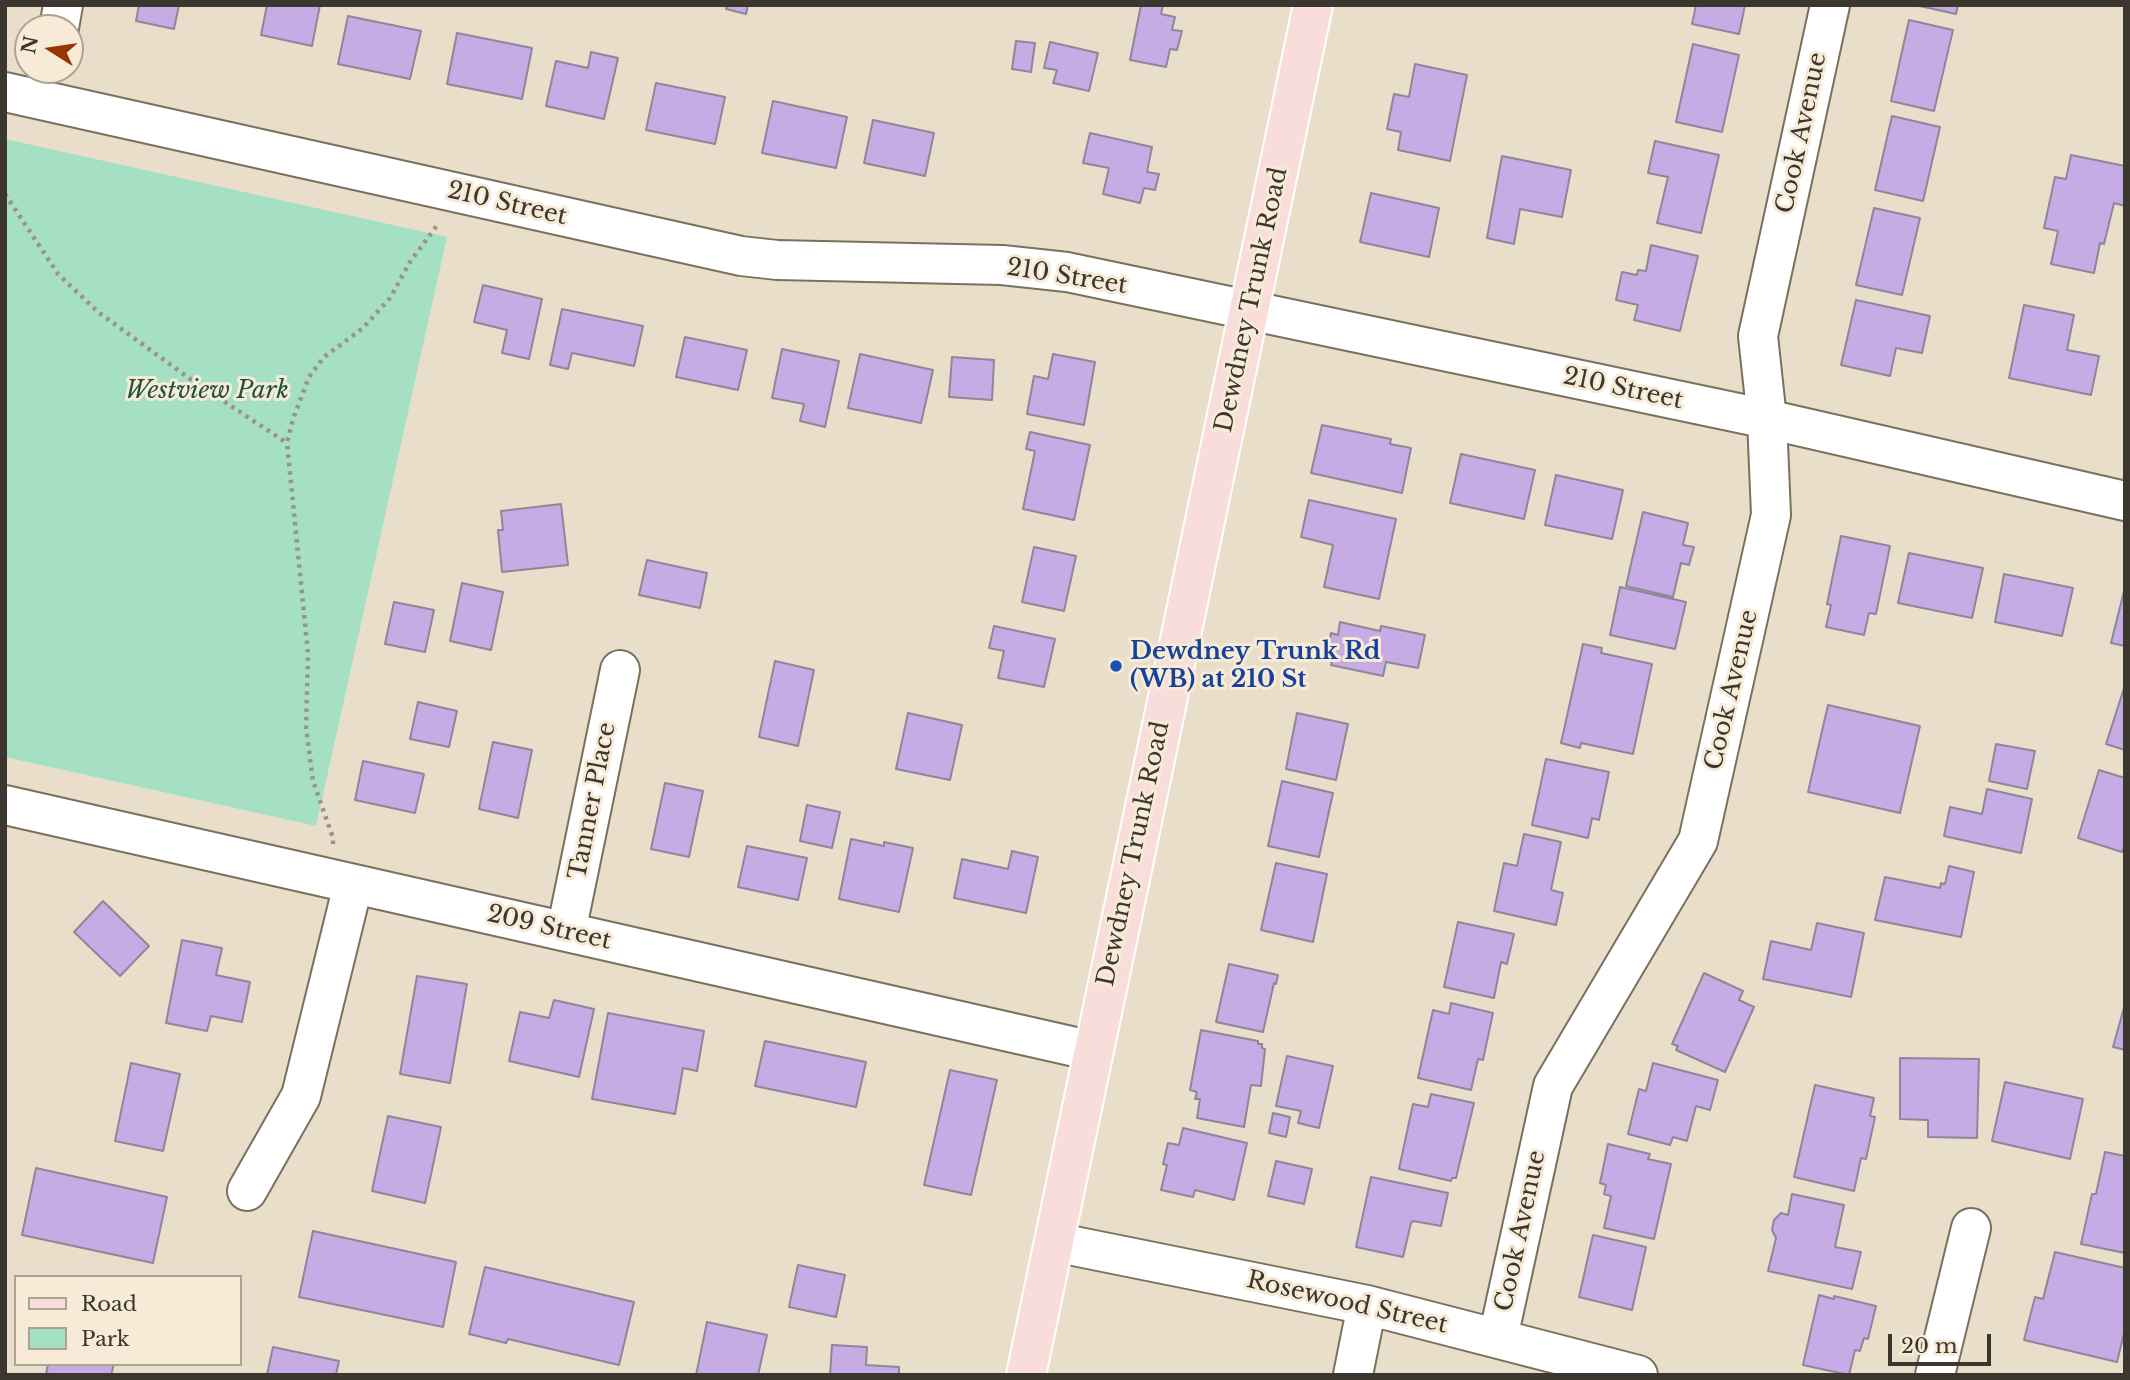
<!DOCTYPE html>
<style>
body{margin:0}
#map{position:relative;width:2130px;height:1380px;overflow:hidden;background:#e9deca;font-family:"Libre Baskerville",serif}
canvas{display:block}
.frame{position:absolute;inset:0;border:7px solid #3b372f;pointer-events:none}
.legend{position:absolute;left:14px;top:1275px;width:228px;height:91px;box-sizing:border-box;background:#f7ebd7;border:2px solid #aca394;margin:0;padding:9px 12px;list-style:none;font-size:21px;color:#3b372f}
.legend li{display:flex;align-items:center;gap:14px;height:35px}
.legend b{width:35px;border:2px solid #aca394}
.north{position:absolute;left:14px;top:14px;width:70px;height:70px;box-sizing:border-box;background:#f7ebd7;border:2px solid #aca394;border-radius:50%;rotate:282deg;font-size:19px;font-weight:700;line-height:28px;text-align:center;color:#3b372f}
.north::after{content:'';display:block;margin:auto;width:24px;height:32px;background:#993404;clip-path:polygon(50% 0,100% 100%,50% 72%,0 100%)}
.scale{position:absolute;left:1888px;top:1334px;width:103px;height:32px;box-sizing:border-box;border:4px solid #3b372f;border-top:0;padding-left:9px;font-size:21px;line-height:24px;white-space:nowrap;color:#3b372f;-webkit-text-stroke:5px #f7ebd7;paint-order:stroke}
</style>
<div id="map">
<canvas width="2130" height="1380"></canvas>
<div class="frame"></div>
<ul class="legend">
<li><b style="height:9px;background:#f8ddda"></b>Road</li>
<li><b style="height:19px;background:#a5e0c4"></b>Park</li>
</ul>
<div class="north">N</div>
<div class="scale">20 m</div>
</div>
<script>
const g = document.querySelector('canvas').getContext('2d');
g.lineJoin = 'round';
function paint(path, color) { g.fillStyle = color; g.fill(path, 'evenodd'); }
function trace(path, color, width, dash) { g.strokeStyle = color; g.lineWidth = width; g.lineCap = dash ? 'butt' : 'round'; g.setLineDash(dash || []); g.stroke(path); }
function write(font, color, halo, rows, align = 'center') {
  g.font = font + ' "Libre Baskerville",serif'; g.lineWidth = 6; g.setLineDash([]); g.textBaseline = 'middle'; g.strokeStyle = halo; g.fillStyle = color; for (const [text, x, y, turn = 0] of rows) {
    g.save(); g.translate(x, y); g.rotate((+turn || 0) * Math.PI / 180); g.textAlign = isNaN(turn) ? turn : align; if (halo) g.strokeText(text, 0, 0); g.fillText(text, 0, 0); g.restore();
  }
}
paint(new Path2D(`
 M5,139L447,237L316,826L5,757Z`), '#a5e0c4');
const building = new Path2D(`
 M139,5H179L174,29L136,21Z
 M267,5H320L312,46L261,35Z
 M727,5H748L746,14L726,9Z
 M1141,5H1163L1161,14L1175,17L1172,30L1182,31L1177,50L1170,49L1166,67L1130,60Z
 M1696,5H1745L1739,34L1692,24Z
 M1915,5H1958L1956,14Z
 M348,16L421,31L410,79L338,64Z
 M1909,20L1953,30L1934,111L1891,101Z
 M457,33L532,48L522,99L447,84Z
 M1016,41L1035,43L1031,72L1012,69Z
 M1050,42L1098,53L1089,91L1053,83L1057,70L1044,68Z
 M1693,44L1739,55L1722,132L1676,122Z
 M591,52L618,58L604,119L546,106L556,61L588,68Z
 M1415,64L1467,75L1450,161L1398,150L1401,132L1387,129L1394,94L1409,97Z
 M656,83L725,97L715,144L646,130Z
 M773,101L847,117L836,168L762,153Z
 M1892,116L1940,127L1923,201L1875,190Z
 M873,120L934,133L925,176L864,163Z
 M1090,133L1152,147L1147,172L1159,174L1155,190L1144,188L1140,203L1103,194L1109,168L1083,163Z
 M1655,141L1719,155L1701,233L1657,223L1668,177L1648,173Z
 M2071,155L2125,166V206L2114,203L2104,244L2100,243L2094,273L2051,264L2058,231L2044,228L2055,177L2066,179Z
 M1502,156L1571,170L1562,217L1520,209L1514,244L1487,238Z
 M1371,193L1439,208L1429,257L1360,242Z
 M1874,208L1920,218L1902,295L1856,285Z
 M1651,245L1698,256L1680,331L1634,320L1638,305L1616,300L1622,272L1637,275L1638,270L1646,271Z
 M483,285L542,299L529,359L502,353L507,330L474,322Z
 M1856,300L1930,316L1922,353L1896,348L1890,376L1841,365Z
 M2024,305L2074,315L2067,350L2099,356L2091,395L2009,378Z
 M562,309L643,326L634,366L572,353L568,369L550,365Z
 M685,337L747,350L738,390L676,377Z
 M782,349L839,361L825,427L800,421L804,404L772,398Z
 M860,354L933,370L921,423L848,408Z
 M1053,354L1095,362L1084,425L1027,414L1034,376L1048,379Z
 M952,357L994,360L992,400L949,397Z
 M1322,425L1391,439L1390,444L1411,448L1402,493L1311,473Z
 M1030,432L1090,445L1074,520L1023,509L1035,451L1026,449Z
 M1461,454L1535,470L1524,519L1450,503Z
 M1556,475L1623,490L1612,539L1545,525Z
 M1309,500L1396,519L1379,599L1324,587L1333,545L1301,537Z
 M561,504L568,565L502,572L498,530H503L501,511Z
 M1643,512L1688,523L1683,545L1694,547L1689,565L1681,563L1673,597L1626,586Z
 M1841,536L1890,546L1876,614L1869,613L1864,635L1826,627L1831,605L1827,604Z
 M1034,547L1076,556L1064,611L1022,602Z
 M1909,553L1983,568L1972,618L1898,603Z
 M647,560L707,573L700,608L639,595Z
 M2004,574L2073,588L2062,636L1995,622Z
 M462,583L503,592L491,650L450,641Z
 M1620,587L1686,602L1675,649L1610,635Z
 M2125,587V646L2111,643Z
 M394,602L434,610L425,652L385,644Z
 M1340,622L1380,631L1381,626L1425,635L1418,668L1386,662L1383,676L1331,665L1334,651L1328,649L1331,633L1338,635Z
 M994,626L1055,639L1044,687L998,678L1004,651L989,648Z
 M1583,644L1602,648L1601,653L1652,664L1633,754L1581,743L1580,748L1561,743Z
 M775,661L814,670L798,746L759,737Z
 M2125,685V750L2106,744Z
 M418,702L457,711L449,747L410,739Z
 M1828,705L1920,726L1900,813L1808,792Z
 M908,713L962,725L950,780L896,769Z
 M1297,713L1348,724L1336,780L1286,769Z
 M493,742L532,750L518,818L479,809Z
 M1996,744L2035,751L2027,789L1989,781Z
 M1546,759L1609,772L1599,820L1592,818L1588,838L1532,825Z
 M363,761L424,774L415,813L355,800Z
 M2099,770L2125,778V843L2122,852L2078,838Z
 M1282,781L1333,793L1319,857L1268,846Z
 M665,783L703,791L689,857L651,849Z
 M1987,789L2032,799L2021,853L1944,836L1950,807L1982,814Z
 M807,805L840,812L832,848L800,841Z
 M1524,834L1561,842L1551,890L1563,893L1556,925L1494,911L1504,863L1517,866Z
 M851,839L884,846V842L913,848L899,912L839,899Z
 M747,846L807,858L798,900L738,887Z
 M1012,851L1038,857L1026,913L954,898L962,859L1008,869Z
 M1276,863L1327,874L1313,942L1261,930Z
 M1949,866L1974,872L1961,937L1875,920L1885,877L1940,888L1941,883L1945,884Z
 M103,901L149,946L120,976L74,932Z
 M1458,922L1514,934L1507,964L1501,962L1494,998L1444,987Z
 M1817,923L1864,933L1851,997L1763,979L1771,941L1811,950Z
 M182,940L222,948L216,975L250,982L242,1022L211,1016L207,1031L166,1023Z
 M1229,964L1278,975L1276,984L1274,983L1263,1032L1216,1022Z
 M1704,973L1743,991L1739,1000L1754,1007L1725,1072L1676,1050L1678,1046L1672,1044Z
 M417,976L467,984L450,1083L400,1074Z
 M554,1000L594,1009L579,1077L509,1061L520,1012L549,1018Z
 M1451,1003L1493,1013L1483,1060L1478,1059L1471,1090L1418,1078L1433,1010L1449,1014Z
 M2125,1004V1050L2113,1047Z
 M608,1013L704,1031L697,1071L683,1068L675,1114L592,1099Z
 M1201,1030L1258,1041V1044H1262V1048L1265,1049L1261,1086L1251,1085L1244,1127L1197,1118L1200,1099H1195L1197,1092L1190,1090Z
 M765,1041L866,1062L856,1107L755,1086Z
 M1287,1056L1333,1066L1319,1128L1298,1123L1301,1111L1276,1106Z
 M1900,1058L1979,1059L1977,1138L1928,1137V1120L1900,1119Z
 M131,1063L180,1074L163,1151L115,1141Z
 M1653,1063L1718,1080L1710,1110L1696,1106L1687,1141L1673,1137L1670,1145L1628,1134L1639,1089L1646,1091Z
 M950,1070L997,1080L971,1195L924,1185Z
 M2005,1082L2083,1099L2070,1159L1992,1141Z
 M1815,1085L1874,1098L1870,1116L1875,1117L1866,1159L1861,1158L1854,1191L1794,1177Z
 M1431,1094L1474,1103L1456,1178H1452L1451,1181L1399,1169L1413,1104L1428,1107Z
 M1273,1113L1290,1117L1286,1137L1269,1133Z
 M388,1116L441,1127L425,1203L372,1191Z
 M1183,1128L1247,1143L1234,1200L1195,1190L1193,1197L1161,1190L1167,1165L1163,1164L1168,1143L1179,1145Z
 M1608,1144L1650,1154L1648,1159L1671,1164L1654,1239L1604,1228L1611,1196L1604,1194L1606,1185L1600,1183Z
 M2105,1152L2125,1156V1253L2081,1244L2092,1194H2096Z
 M1276,1161L1312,1169L1304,1204L1268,1196Z
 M36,1168L167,1197L153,1263L22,1235Z
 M1371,1177L1448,1193L1441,1226L1413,1221L1411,1223L1403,1257L1356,1247Z
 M1792,1194L1844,1205L1835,1247L1861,1252L1852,1289L1768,1271L1776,1238L1772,1230L1774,1220L1781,1213L1788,1215Z
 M313,1231L456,1262L443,1327L299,1297Z
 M1593,1235L1646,1247L1632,1310L1579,1297Z
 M2055,1252L2125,1268V1329L2117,1362L2024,1340L2035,1297L2043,1299Z
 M798,1265L845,1275L836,1317L789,1307Z
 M485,1267L634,1302L619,1365L508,1339L506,1343L469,1334Z
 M1819,1295L1834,1299V1296L1876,1306L1868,1339L1864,1338L1860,1351L1855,1350L1849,1375L1803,1365Z
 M707,1322L767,1335L758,1375H696Z
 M832,1345L867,1347L866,1365L899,1367V1375H830Z
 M273,1347L339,1361L336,1375H267Z
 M48,1364H114L111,1375H46Z`);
paint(building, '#c6abe4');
trace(building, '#8e8699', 2);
const minor = new Path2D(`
 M59,28L63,5
 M5,92L741,256L777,260L1002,265L1067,272L1767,419L2125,501
 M5,805L1093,1051
 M566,932L620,670
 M247,1191L301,1096L353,885
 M1054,1242L1367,1305L1638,1375
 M1498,1338L1553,1086L1698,841L1771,515L1767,419L1758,336L1830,5
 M1353,1375L1367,1305
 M1935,1375L1971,1228`);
const major = new Path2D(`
 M1026,1375L1313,5`);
trace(minor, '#7a705e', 42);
trace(major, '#fff', 42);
trace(new Path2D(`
 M5,194L58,274L98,312L193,381L287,443
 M333,844V838L313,781L306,727L308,654L287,443L293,419L309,377L324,357L363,328L390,298L410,262L438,224`), '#9b9384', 4.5, [3.5, 5]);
trace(minor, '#fff', 38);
trace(major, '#f8ddda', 38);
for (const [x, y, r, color] of [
 [1116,666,7,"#1a4fb4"]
]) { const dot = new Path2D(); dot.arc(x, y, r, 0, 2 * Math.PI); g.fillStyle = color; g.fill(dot); trace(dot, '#f7ebd7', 2.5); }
write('24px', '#3b372f', '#f7ebd7', [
 ["Cook Avenue",1802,133,-78],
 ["210 Street",507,204,13],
 ["210 Street",1067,277,9],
 ["Dewdney Trunk Road",1252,300,-78],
 ["210 Street",1623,389,12],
 ["Cook Avenue",1732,690,-77],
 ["Tanner Place",593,801,-79],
 ["Dewdney Trunk Road",1134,854,-78],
 ["209 Street",549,928,13],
 ["Cook Avenue",1521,1231,-78],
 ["Rosewood Street",1347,1303,13]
]);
write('italic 24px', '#1c533d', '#f7ebd7', [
 ["Westview Park",207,391]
]);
write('bold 24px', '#164399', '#f7ebd7', [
 ["Dewdney Trunk Rd",1130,652],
 ["(WB) at 210 St",1130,680]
], 'left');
</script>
